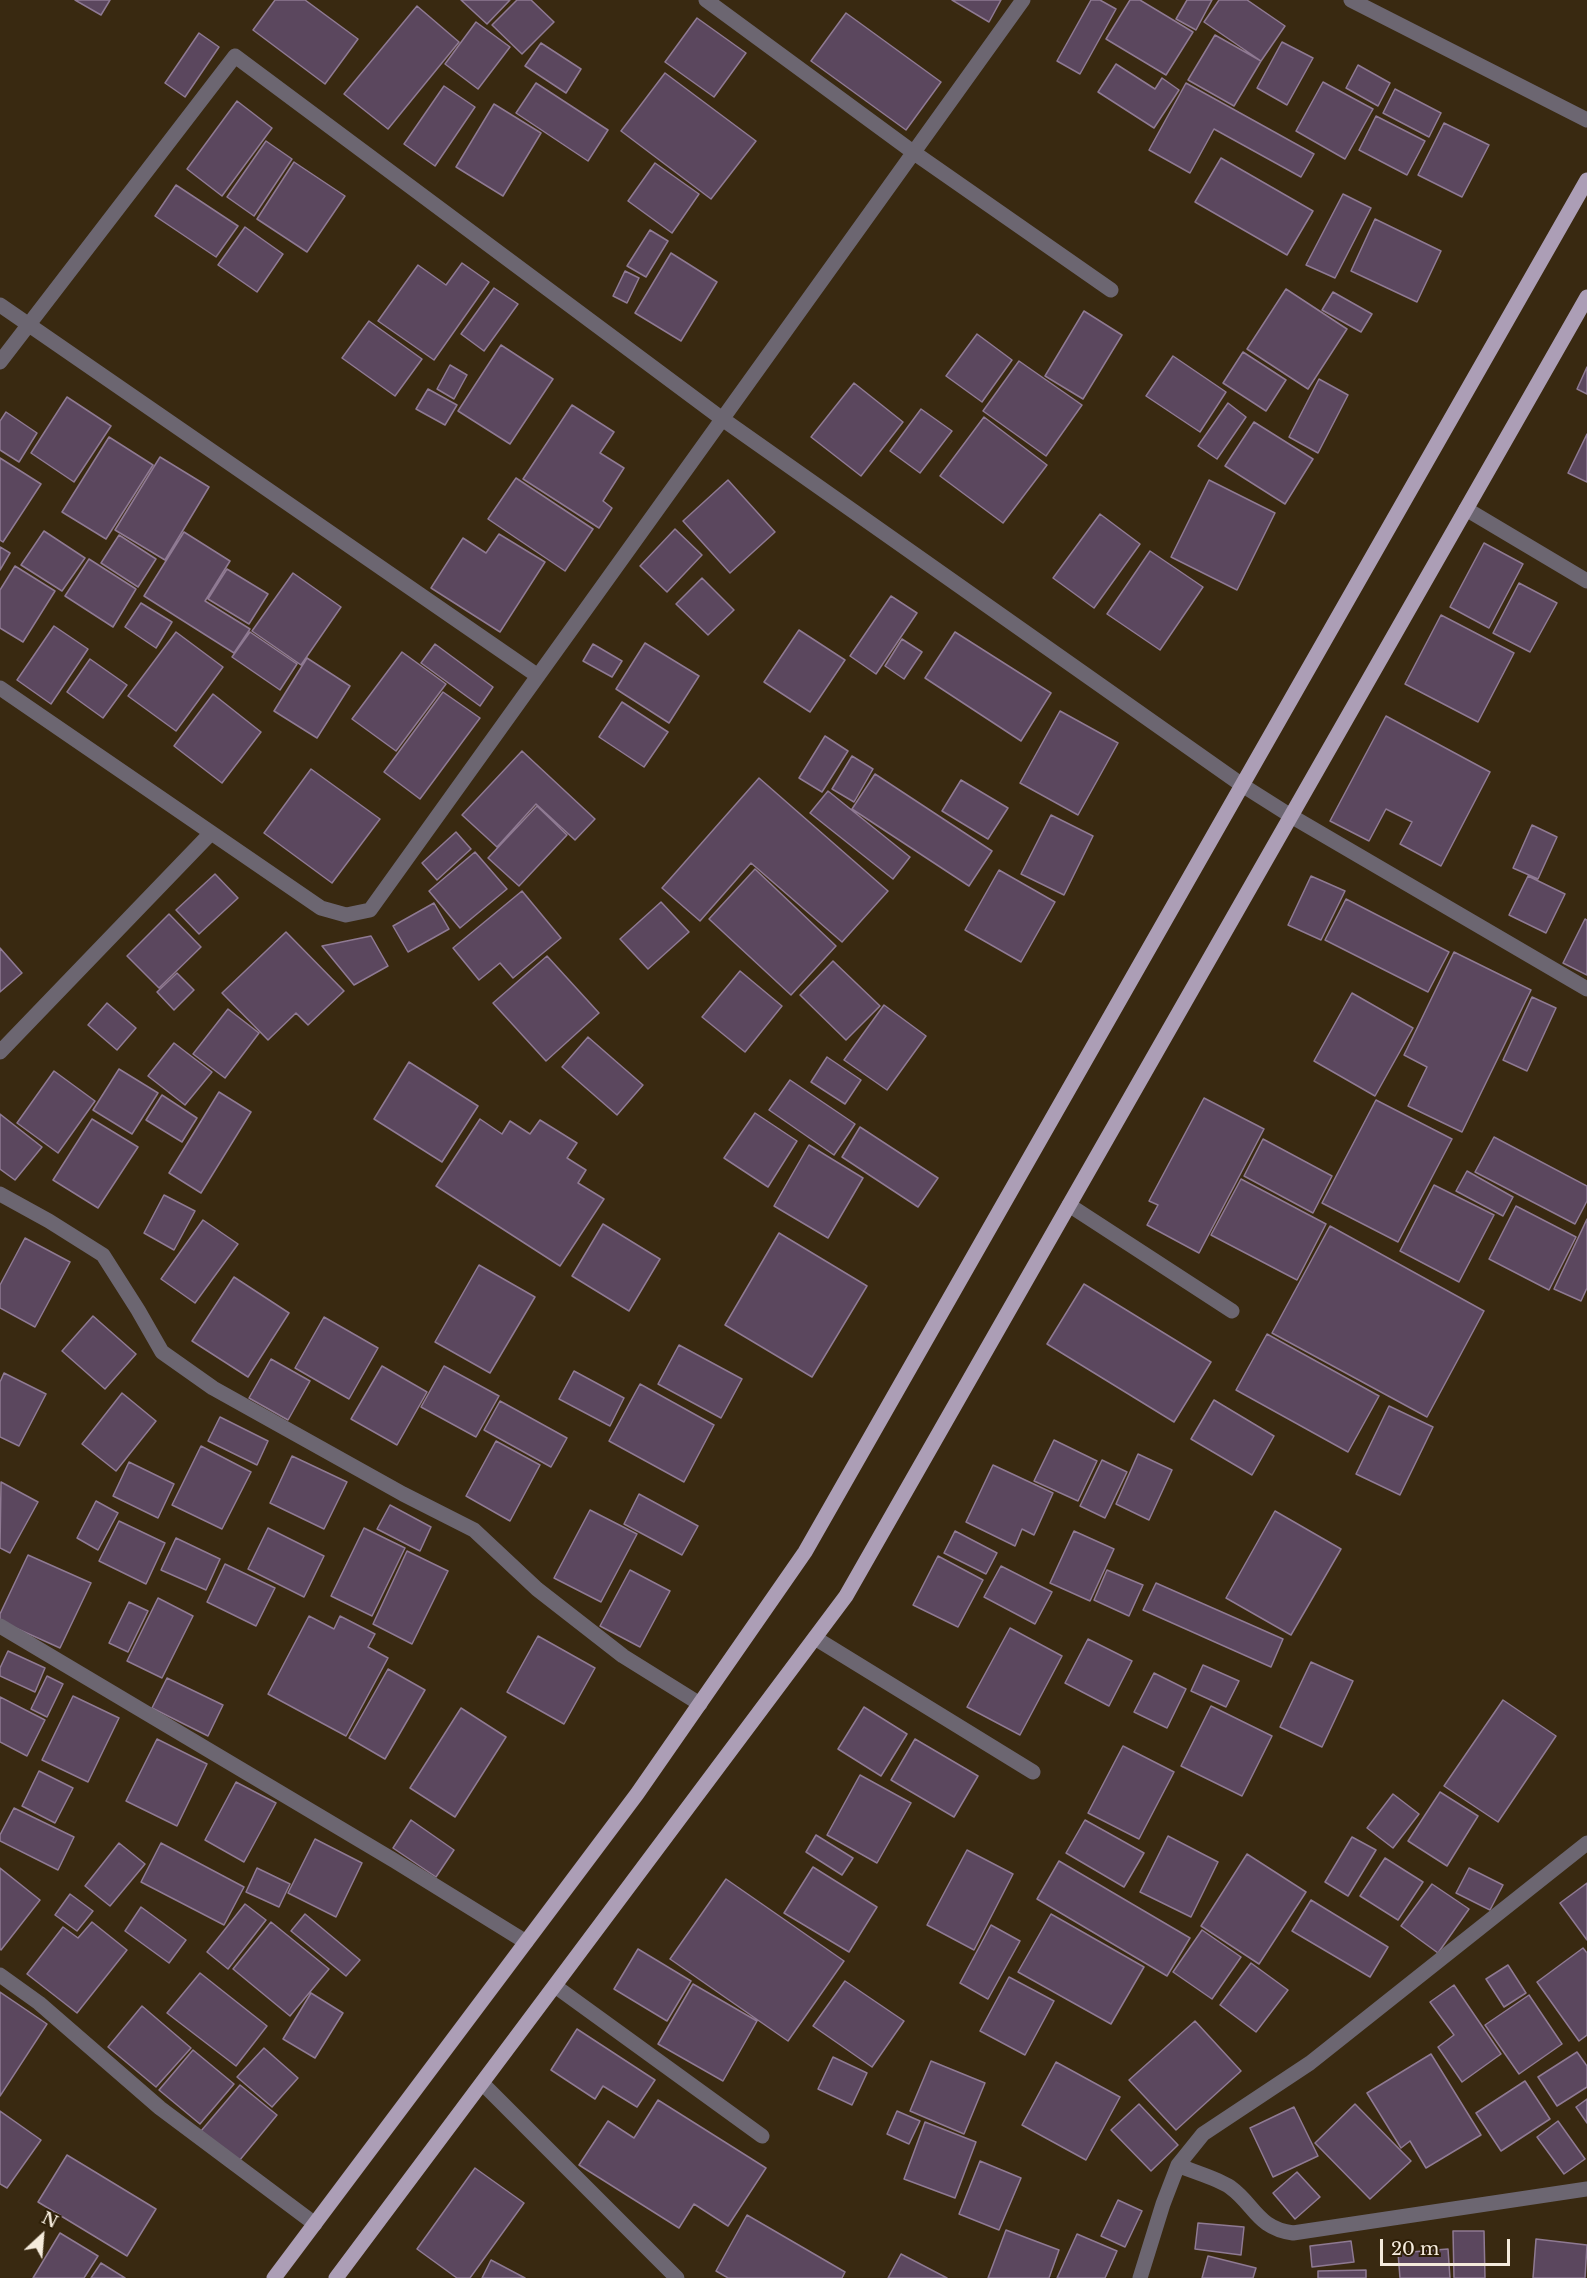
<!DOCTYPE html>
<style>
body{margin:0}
#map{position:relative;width:1587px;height:2278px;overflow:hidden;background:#392911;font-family:"Libre Baskerville",serif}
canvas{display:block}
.north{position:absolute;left:12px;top:2206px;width:60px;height:60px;-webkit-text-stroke:4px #2e1f07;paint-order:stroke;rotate:26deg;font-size:16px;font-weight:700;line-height:24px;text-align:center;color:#f5ebdc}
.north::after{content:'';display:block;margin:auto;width:21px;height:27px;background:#f5ebdc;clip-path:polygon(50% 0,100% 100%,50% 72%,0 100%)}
.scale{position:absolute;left:1380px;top:2239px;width:130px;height:27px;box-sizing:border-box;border:3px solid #f5ebdc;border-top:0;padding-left:8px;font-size:18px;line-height:21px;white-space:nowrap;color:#f5ebdc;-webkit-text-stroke:4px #2e1f07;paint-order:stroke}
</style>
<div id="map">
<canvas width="1587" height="2278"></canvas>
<div class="north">N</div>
<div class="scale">20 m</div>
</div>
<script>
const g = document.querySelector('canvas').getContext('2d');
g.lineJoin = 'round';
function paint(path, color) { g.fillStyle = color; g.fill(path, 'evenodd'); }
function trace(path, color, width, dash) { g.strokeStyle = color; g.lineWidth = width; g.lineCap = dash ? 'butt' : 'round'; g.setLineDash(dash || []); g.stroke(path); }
const building = new Path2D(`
 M75,0H110L101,15Z
 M275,0H305L358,39L325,84L253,30Z
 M461,0H510L487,24Z
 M517,0H531L554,22L522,54L492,25Z
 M952,0H1001L989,22Z
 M1091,0H1100L1116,9L1080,74L1057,61Z
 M1130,0H1140L1193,32L1166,75L1106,39Z
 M1187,0H1212L1196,30L1176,19Z
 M1219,0H1247L1285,26L1261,61L1204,22Z
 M417,6L459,42L388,129L344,94Z
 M846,13L941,82L906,130L811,61Z
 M697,18L746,53L714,97L665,62Z
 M476,22L510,47L478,89L445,64Z
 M199,33L219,47L185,97L165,83Z
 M1215,35L1261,61L1234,106L1188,80Z
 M1282,42L1313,58L1287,105L1257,88Z
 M541,43L581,69L566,93L525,66Z
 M1116,64L1155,89L1162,78L1179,90L1154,128L1098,92Z
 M1358,65L1390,83L1378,106L1346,88Z
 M665,73L756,141L711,199L621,131Z
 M1323,82L1373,109L1345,159L1296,131Z
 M536,83L608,130L588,161L516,113Z
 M1186,83L1314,154L1301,177L1214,129L1190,173L1149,150Z
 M444,86L475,107L435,166L404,144Z
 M1395,89L1441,113L1429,137L1383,113Z
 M237,101L272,128L222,196L187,169Z
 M494,104L541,133L503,196L456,167Z
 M1376,116L1425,141L1407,175L1359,150Z
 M1444,123L1489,145L1462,197L1418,175Z
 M266,141L292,159L254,216L227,197Z
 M1221,158L1313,211L1287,255L1195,202Z
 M294,162L345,196L307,252L257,219Z
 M655,163L699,194L672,233L628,201Z
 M176,185L238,226L216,257L155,216Z
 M1343,194L1371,208L1335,278L1306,265Z
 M1375,219L1441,251L1417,302L1351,271Z
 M245,227L283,254L257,292L218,265Z
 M650,230L668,241L646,277L627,266Z
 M671,253L717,282L681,341L635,313Z
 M462,263L489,282L434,360L378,321L418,265L446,285Z
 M625,271L639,278L627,303L613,296Z
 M494,288L518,304L484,351L461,334Z
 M1286,289L1347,329L1308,389L1247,349Z
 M1333,292L1372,314L1361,332L1322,310Z
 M1084,311L1122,335L1083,399L1045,376Z
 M369,321L422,359L395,396L342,358Z
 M977,334L1012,360L982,402L946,376Z
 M501,345L553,379L510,444L458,411Z
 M1243,352L1286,380L1266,411L1223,383Z
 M1173,356L1226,392L1200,432L1146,396Z
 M1019,361L1082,405L1046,456L983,411Z
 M450,365L467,375L454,399L437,389Z
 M1587,367V394L1577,389Z
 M1319,379L1348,395L1318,453L1289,437Z
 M854,383L903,422L861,476L811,437Z
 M428,389L457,405L445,425L416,409Z
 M67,397L111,426L74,482L31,453Z
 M1228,403L1246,417L1217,459L1198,446Z
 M572,405L614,432L600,453L624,468L603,501L612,508L599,528L523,479Z
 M921,409L952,431L920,473L890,451Z
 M6,412L37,433L19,462L0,450V421Z
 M984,417L1047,465L1003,523L940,476Z
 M1254,422L1313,459L1285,504L1225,466Z
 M1587,434V482L1568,473Z
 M109,437L153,465L106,539L62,512Z
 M160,457L209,487L165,560L115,530Z
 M0,458L41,484L3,542L0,540Z
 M516,478L593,529L565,571L488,519Z
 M728,480L775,532L730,573L683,521Z
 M1209,480L1275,513L1237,590L1171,557Z
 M1100,514L1140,544L1094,608L1053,578Z
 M675,529L702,555L667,592L640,566Z
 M44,531L85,558L62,591L21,565Z
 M184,532L230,561L205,601L250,629L234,653L144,596Z
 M499,534L545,562L500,632L431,588L463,538L486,553Z
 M119,535L156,559L138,587L101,563Z
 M1484,543L1523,564L1489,628L1450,607Z
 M0,547L10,553L0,570Z
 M1150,551L1203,587L1160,650L1107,614Z
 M89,559L136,589L113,627L65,596Z
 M15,566L55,591L23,642L0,628V590Z
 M227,569L268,594L249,624L208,599Z
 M293,573L341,607L301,665L252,631Z
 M702,578L734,610L708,635L676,604Z
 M1519,583L1557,603L1530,652L1493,633Z
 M891,596L917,613L876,674L850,656Z
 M141,603L172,622L156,648L125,627Z
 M1441,615L1514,653L1478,722L1405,684Z
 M54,626L88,649L51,704L17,680Z
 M799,630L845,660L810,712L764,682Z
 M176,632L223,667L176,731L128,696Z
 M250,632L297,664L280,690L232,657Z
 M955,632L1051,693L1021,741L925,678Z
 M902,639L922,652L904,679L885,666Z
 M645,643L699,676L669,723L616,689Z
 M435,644L493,687L480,706L421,663Z
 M593,644L622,661L612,677L583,661Z
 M402,652L446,684L396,751L352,719Z
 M307,658L350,686L317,738L274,711Z
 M90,659L127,685L103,718L67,692Z
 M443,692L480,718L420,799L384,772Z
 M213,694L261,732L222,783L174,746Z
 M622,702L668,732L644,767L599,737Z
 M1060,711L1118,743L1078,815L1020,783Z
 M1386,716L1490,772L1441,866L1400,844L1412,822L1386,809L1369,841L1330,821Z
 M825,736L848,751L822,792L799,778Z
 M522,751L595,819L575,840L536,804L497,847L462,815Z
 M852,756L873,769L854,802L832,789Z
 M311,769L380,819L332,883L264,833Z
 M875,774L992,851L969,886L852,809Z
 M759,778L888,891L842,942L751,863L700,921L662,888Z
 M961,780L1008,808L988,839L942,811Z
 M828,791L910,857L893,879L810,813Z
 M537,806L567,835L519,886L488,858Z
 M1051,815L1093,836L1064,895L1021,874Z
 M1532,825L1557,837L1538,879L1513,868Z
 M456,832L471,849L437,880L422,863Z
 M475,852L507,889L460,928L429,891Z
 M755,869L836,946L791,995L709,919Z
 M999,870L1055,902L1021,962L965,930Z
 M215,874L238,898L199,934L176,910Z
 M1311,876L1345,891L1321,940L1288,925Z
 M1528,876L1565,894L1546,933L1509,915Z
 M522,891L561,938L513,978L500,963L479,980L453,948Z
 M1346,899L1449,952L1428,992L1325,940Z
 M661,902L689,932L648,969L620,939Z
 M434,903L449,929L408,952L393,926Z
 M169,914L201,947L159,988L127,956Z
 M1585,919L1587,920V975L1563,963Z
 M286,932L344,991L308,1025L296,1013L268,1040L222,993Z
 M371,936L388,966L354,985L322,946Z
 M0,948L22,973L0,992Z
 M1454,952L1531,990L1462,1132L1408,1106L1427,1067L1404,1055Z
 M547,956L599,1013L546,1061L493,1003Z
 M833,961L880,1006L846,1040L800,995Z
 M740,971L782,1006L745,1052L702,1017Z
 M177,973L194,990L174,1010L157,992Z
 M1352,993L1413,1028L1375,1096L1314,1061Z
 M1532,997L1556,1008L1527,1071L1503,1060Z
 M107,1003L136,1028L117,1050L88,1025Z
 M884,1005L926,1036L887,1090L844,1060Z
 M228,1009L259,1033L225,1078L193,1054Z
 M588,1037L643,1085L617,1115L562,1067Z
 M174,1043L212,1072L185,1105L148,1076Z
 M827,1057L861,1080L845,1104L811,1082Z
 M409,1062L478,1106L442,1162L374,1119Z
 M119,1069L158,1093L132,1134L93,1110Z
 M54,1071L95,1101L58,1153L17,1123Z
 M790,1080L855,1124L834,1155L769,1110Z
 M219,1092L251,1112L201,1193L169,1173Z
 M162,1095L197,1118L182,1142L146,1120Z
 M1204,1098L1264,1129L1199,1253L1147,1225L1158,1205L1149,1201Z
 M1376,1100L1452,1139L1398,1242L1322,1203Z
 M755,1113L797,1141L768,1187L724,1158Z
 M0,1114L42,1147L15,1180L0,1169Z
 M92,1119L138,1147L98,1208L53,1180Z
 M480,1119L502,1134L510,1121L530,1134L540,1120L577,1143L567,1158L586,1170L578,1183L604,1199L560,1266L436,1186Z
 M860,1127L938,1178L918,1207L842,1157Z
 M1494,1137L1587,1186V1201L1575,1224L1475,1172Z
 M1263,1139L1332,1176L1313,1213L1244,1176Z
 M809,1145L863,1178L828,1238L774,1206Z
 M1467,1171L1513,1197L1503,1216L1456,1191Z
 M1241,1179L1326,1224L1297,1280L1211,1235Z
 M1434,1185L1494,1215L1459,1282L1400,1251Z
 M164,1195L195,1211L174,1250L144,1233Z
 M1516,1206L1576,1237L1549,1290L1489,1259Z
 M1587,1219V1288L1581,1301L1554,1289Z
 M203,1220L238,1244L195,1303L161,1279Z
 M603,1224L660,1259L629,1311L572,1276Z
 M1330,1226L1484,1311L1427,1417L1272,1333Z
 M779,1233L867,1286L812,1377L725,1325Z
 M25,1238L70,1262L35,1327L0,1308V1285Z
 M479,1265L535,1297L490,1373L435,1342Z
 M234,1277L289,1313L248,1377L192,1341Z
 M1084,1284L1211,1362L1174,1422L1047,1344Z
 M93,1316L136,1354L105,1389L62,1351Z
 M324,1317L378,1348L349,1399L295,1368Z
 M1267,1334L1379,1396L1348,1452L1236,1390Z
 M679,1345L742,1379L721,1418L658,1384Z
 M271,1359L310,1381L288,1420L249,1398Z
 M382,1366L427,1392L397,1445L351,1419Z
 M444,1366L499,1396L476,1437L421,1407Z
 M574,1371L624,1398L610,1426L559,1399Z
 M4,1373L46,1394L19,1446L0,1437V1382Z
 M640,1384L714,1425L684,1482L609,1441Z
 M122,1393L156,1421L116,1471L82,1444Z
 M1214,1400L1274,1436L1252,1475L1191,1439Z
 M500,1401L567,1438L551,1467L484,1430Z
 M1389,1406L1433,1427L1400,1495L1356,1474Z
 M220,1417L268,1441L257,1465L208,1441Z
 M1054,1440L1097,1461L1078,1501L1034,1481Z
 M496,1441L540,1465L510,1521L466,1496Z
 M201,1446L251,1472L222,1529L172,1505Z
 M1138,1454L1172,1470L1149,1520L1116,1504Z
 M292,1456L347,1482L324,1529L270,1503Z
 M1102,1460L1127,1472L1105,1518L1080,1506Z
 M129,1462L174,1484L158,1518L113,1496Z
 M993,1465L1053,1493L1034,1535L1022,1529L1015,1546L966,1522Z
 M1,1482L38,1502L10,1553L0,1548Z
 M639,1494L698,1526L682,1555L624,1524Z
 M96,1501L118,1513L98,1550L77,1538Z
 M390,1505L431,1527L420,1551L377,1529Z
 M590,1510L637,1534L601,1602L554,1578Z
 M1275,1511L1341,1549L1291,1635L1226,1598Z
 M119,1521L165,1543L146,1584L99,1561Z
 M268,1528L324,1556L304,1597L248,1569Z
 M364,1528L405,1548L372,1616L331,1596Z
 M955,1531L997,1553L986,1574L944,1553Z
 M1074,1531L1114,1549L1090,1601L1050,1583Z
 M176,1538L220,1559L206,1590L161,1570Z
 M407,1551L448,1571L412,1644L373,1624Z
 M28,1555L91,1583L60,1648L0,1621V1614Z
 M938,1556L983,1580L958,1627L913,1605Z
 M225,1564L275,1588L256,1626L207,1602Z
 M1001,1566L1052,1592L1035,1624L984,1597Z
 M630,1570L670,1591L640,1647L600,1626Z
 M1107,1570L1143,1585L1129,1616L1094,1600Z
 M1156,1583L1283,1639L1271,1667L1143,1610Z
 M158,1598L193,1616L162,1678L127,1661Z
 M129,1602L148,1611L128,1652L109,1643Z
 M309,1616L334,1629L340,1616L375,1634L368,1647L388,1658L346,1736L268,1694Z
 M1010,1628L1062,1656L1020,1735L967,1707Z
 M538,1636L595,1668L564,1724L507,1692Z
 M1088,1639L1132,1661L1109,1706L1065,1683Z
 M8,1651L45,1668L35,1692L0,1676V1668Z
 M1311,1662L1353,1681L1322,1747L1280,1727Z
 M1203,1665L1239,1681L1226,1707L1191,1691Z
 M388,1669L425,1690L385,1759L349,1738Z
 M1154,1673L1186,1689L1167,1728L1134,1712Z
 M47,1676L63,1684L47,1717L31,1709Z
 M167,1678L223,1705L208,1736L152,1708Z
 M73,1696L119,1718L88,1782L42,1760Z
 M0,1697L45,1720L27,1756L0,1742Z
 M1503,1700L1556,1736L1498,1822L1444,1786Z
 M1211,1706L1272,1736L1242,1796L1181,1766Z
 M864,1707L907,1734L881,1776L838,1749Z
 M461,1708L506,1737L455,1817L410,1788Z
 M157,1739L207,1764L177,1826L126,1801Z
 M915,1739L978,1776L954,1817L891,1780Z
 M1123,1746L1174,1772L1139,1839L1088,1813Z
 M39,1771L73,1788L55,1823L22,1806Z
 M860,1775L911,1803L877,1863L827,1835Z
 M236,1782L276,1803L244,1862L205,1840Z
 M1440,1792L1478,1816L1447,1866L1408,1841Z
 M1393,1794L1419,1814L1393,1848L1367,1828Z
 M14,1808L74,1837L58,1870L0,1841V1835Z
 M411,1820L454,1850L436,1877L393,1848Z
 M1085,1820L1144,1853L1124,1887L1066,1853Z
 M816,1835L853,1858L842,1875L806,1852Z
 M1168,1836L1218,1862L1191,1917L1140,1892Z
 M1352,1837L1376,1850L1348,1896L1325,1882Z
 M315,1839L362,1863L336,1917L288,1893Z
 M119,1843L145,1864L110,1906L85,1886Z
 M161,1843L244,1887L224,1925L141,1882Z
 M967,1850L1013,1874L974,1950L927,1925Z
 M1247,1854L1306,1892L1259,1964L1201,1926Z
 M1385,1858L1423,1882L1398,1920L1360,1896Z
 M1059,1861L1190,1938L1167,1976L1037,1899Z
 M813,1867L877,1907L849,1952L784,1913Z
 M0,1868L40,1900L1,1950L0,1949Z
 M257,1868L290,1884L279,1907L246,1892Z
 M1469,1868L1503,1885L1490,1910L1456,1893Z
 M726,1879L844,1961L788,2041L670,1959Z
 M1587,1883V1940L1560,1903Z
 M1432,1884L1469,1909L1438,1953L1401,1926Z
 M70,1894L93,1911L77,1931L55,1915Z
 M1311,1900L1388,1947L1370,1977L1292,1931Z
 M245,1904L266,1920L228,1969L207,1952Z
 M141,1907L186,1940L169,1963L125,1931Z
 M305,1914L360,1960L346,1976L291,1931Z
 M1051,1914L1144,1967L1111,2024L1018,1972Z
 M92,1922L127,1950L77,2013L27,1974L63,1927L78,1938Z
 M271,1922L329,1969L290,2016L233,1969Z
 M991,1925L1020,1941L988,1999L960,1983Z
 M1202,1930L1241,1957L1212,1999L1173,1972Z
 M1583,1948L1587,1953V2035L1579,2041L1537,1982Z
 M638,1949L691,1981L667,2021L614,1989Z
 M1251,1963L1288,1990L1256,2032L1220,2005Z
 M1508,1965L1526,1993L1504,2007L1486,1979Z
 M200,1973L267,2026L236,2066L167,2013Z
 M1009,1977L1054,2001L1025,2055L980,2031Z
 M845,1981L904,2021L872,2067L813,2026Z
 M693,1984L757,2021L723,2081L658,2044Z
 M1454,1985L1501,2054L1462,2082L1438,2047L1454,2035L1430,2002Z
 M0,1992L47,2024L0,2096Z
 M311,1993L343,2013L315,2058L283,2039Z
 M1529,1995L1562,2044L1519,2074L1485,2025Z
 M142,2006L191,2048L156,2087L108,2047Z
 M1195,2021L1241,2071L1176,2130L1129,2080Z
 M577,2029L655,2080L637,2107L603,2086L595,2099L551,2070Z
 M264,2048L298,2078L272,2107L237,2077Z
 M193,2050L234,2084L200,2124L159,2090Z
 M1577,2052L1587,2066V2087L1557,2106L1538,2077Z
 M1431,2054L1481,2135L1426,2168L1410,2141L1401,2148L1367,2093Z
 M833,2057L867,2073L852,2105L818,2089Z
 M931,2061L985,2083L964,2134L910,2111Z
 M1056,2062L1120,2097L1086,2160L1022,2125Z
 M1525,2081L1550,2119L1501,2151L1476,2113Z
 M240,2085L277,2115L239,2161L201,2131Z
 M1587,2099V2123L1576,2107Z
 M658,2100L766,2168L728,2226L694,2204L679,2228L579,2165L608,2121L634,2138Z
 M1139,2104L1178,2145L1151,2171L1111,2130Z
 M1355,2104L1411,2161L1370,2199L1315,2143Z
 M1294,2107L1318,2156L1273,2177L1250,2128Z
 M0,2111L41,2140L7,2188L0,2184Z
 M897,2111L920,2121L909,2144L887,2134Z
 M1558,2121L1585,2159L1564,2174L1537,2137Z
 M925,2122L976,2142L955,2198L904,2179Z
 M67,2155L156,2209L127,2256L38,2202Z
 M980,2161L1021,2178L999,2230L959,2214Z
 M475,2168L524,2203L470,2278H457L417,2249Z
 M1297,2172L1320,2197L1295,2219L1273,2193Z
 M1118,2200L1142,2211L1125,2247L1101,2236Z
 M747,2215L845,2272L842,2278H728L716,2271Z
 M1198,2223L1244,2227L1241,2255L1195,2249Z
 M1006,2230L1059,2250L1049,2278H988Z
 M1453,2231H1484L1485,2278H1454Z
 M60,2233L98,2256L84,2278H33Z
 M1077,2234L1117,2251L1105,2278H1057Z
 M1536,2239L1587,2245L1585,2278H1533Z
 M1351,2241L1354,2262L1312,2267L1310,2246Z
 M1448,2249L1450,2278H1400L1398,2253Z
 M901,2254L947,2278H888Z
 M1208,2256L1256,2268L1253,2278H1202Z
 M491,2260L525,2278H482Z
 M101,2263L125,2278H91Z
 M1366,2270V2278H1318V2271Z`);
paint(building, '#5b475e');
trace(building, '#8f7a93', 1.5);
trace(new Path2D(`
 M1351,0L1587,120
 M1069,1205L1232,1311
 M815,1638L1033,1772
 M555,1986L762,2136
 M482,2083L677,2278`), '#6c6671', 15);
trace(new Path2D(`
 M706,0L913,152L1111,290
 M0,305L538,676
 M0,362L235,56L721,418L1242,785L1291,816L1587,989
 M1466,509L1587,581
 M0,688L321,908L346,915L370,910L1023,0
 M0,1052L211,833
 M0,1194L49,1221L103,1255L138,1310L162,1352L213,1388L403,1494L474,1530L537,1589L623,1656L700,1704
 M0,1626L395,1861L526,1942
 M0,1975L39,2003L160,2108L315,2224
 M1178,2165C1193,2172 1217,2178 1230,2187C1255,2205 1257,2228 1293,2233L1587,2189
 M1140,2278L1163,2204L1178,2165L1203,2134L1310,2063L1587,1843`), '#6c6671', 15);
trace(new Path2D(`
 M274,2278L637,1794L805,1552L1587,180
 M336,2278L846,1596L1587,297`), '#ac9eb6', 15);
</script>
